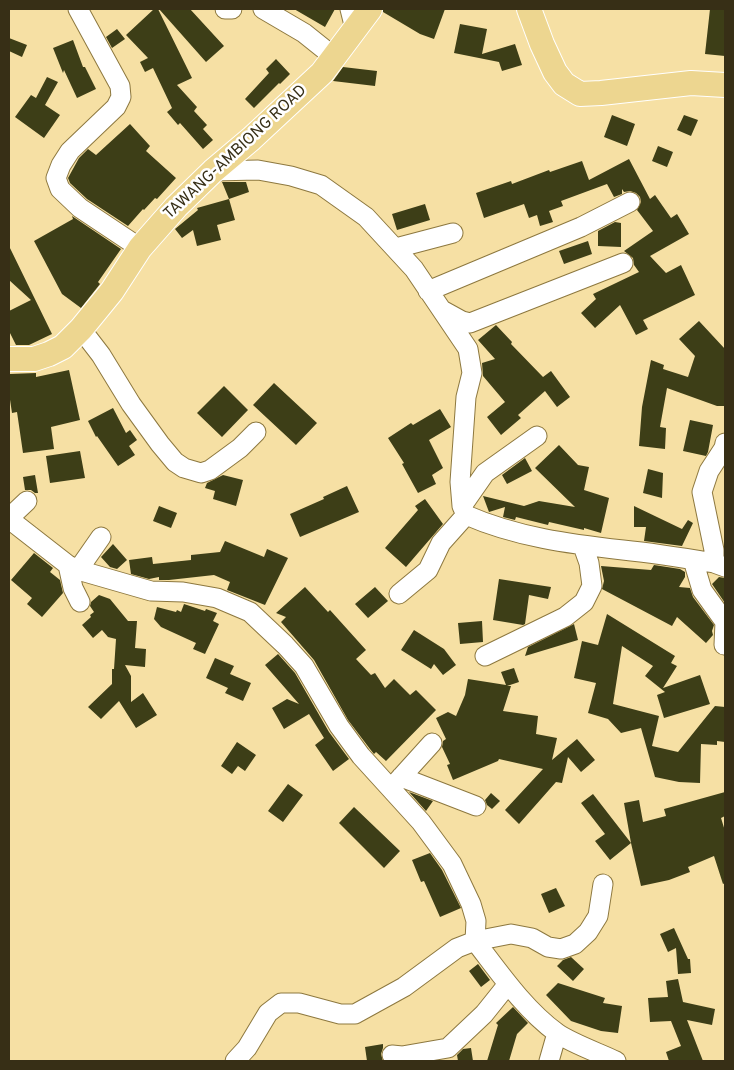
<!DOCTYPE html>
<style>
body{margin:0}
#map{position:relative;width:734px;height:1070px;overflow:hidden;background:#f6e0a4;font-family:Overpass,sans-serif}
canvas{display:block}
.frame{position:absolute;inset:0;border:10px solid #372f16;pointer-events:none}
</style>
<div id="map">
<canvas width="734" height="1070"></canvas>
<div class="frame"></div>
</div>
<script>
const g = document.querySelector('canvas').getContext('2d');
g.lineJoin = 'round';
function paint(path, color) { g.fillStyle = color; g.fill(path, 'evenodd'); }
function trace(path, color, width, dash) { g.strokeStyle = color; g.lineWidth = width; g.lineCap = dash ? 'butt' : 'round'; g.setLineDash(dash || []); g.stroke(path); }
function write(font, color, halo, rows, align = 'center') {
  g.font = font + ' Overpass,sans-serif'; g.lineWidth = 5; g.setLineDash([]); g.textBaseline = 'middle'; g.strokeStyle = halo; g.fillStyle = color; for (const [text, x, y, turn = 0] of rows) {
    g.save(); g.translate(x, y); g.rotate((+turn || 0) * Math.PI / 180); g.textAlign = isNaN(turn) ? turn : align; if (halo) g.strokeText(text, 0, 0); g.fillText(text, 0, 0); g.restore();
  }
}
paint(new Path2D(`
 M154,9H158L192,78L177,85L197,107L194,111L207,125L203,129L213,140L203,149L180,123L178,125L167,112L172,108L153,68L145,72L140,62L148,58L126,35Z
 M159,9H190L224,46L206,62Z
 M294,9H335L325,27Z
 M383,9H445L434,39L420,34L383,12Z
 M710,9H725V56L705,54Z
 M460,24L487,29L482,54L515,44L522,65L502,71L499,62L454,53Z
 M117,29L125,39L112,48L106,37Z
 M9,38L27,45L22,57L9,51Z
 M73,40L83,67H85L96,89L77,98L64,70L63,73L53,48Z
 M276,59L290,74L280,84L279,83L254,108L245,99L269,73L266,69Z
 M343,67L377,71L375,86L333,81Z
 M47,77L58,82L45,105L60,115L44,138L15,117L31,95L36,98Z
 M612,115L635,124L627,146L604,137Z
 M684,115L698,120L691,136L677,130Z
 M130,124L150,146L146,151L176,178L157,199L155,198L144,210L143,209L128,226L87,199L70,183L68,178L79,158L88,149L96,155Z
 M658,146L673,152L667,167L652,161Z
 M629,159L650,199L655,195L671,218L677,214L689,234L650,256L666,273L681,265L695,295L643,320L648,329L636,335L620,305L595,328L581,313L596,299L593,294L639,272L634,265L633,258L624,251L653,231L637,210L641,202L640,197L636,193L630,191L624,192L622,189V194L614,197L607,184L561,201L563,206L549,211L553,222L540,226L537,215L529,218L524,204L484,218L476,193L511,181L512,184L549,170L550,172L582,161L589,180Z
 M222,182H246L249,192L229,199Z
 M229,199L235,220L217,225L221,240L197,246L193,230L182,238L175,229L198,210L197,208Z
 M425,204L430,220L397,230L392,214Z
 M72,216L121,249L98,282L100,284L81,308L62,294L34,241L73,219Z
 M615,222L621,223V247L598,246V231Z
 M588,241L592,254L564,264L559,251Z
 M9,246L52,334L29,345H16L9,331V311L31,300L9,280Z
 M699,321L725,349V406H717L667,388L660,427L666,428L665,449L639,446L642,407L651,360L664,365L663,369L688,377L695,356L679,339Z
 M496,325L512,342L511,344L543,377L551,371L570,397L557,407L545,391L518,415L521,418L501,435L487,417L505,402L483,376L482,363L495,359L478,340Z
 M69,370L80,420L51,427L54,449L23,453L17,412L12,413L9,393V374L36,373V377Z
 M274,383L317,423L296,445L253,405Z
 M224,386L248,410L222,437L197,413Z
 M113,408L126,433L130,430L137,440L129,446L135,455L118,466L97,436L96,437L88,421Z
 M440,409L451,427L429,440L443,468L432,475L436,484L418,493L402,464L404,463L388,438L411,423L413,425Z
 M690,420L713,425L708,452L706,456L683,451Z
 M559,445L578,465L589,467L584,490L609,498L601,533L584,528V530L549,522L548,525L516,517L515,520L503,517L505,507L489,512L483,496L524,506L539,501L575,507L535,468Z
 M80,451L85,478L50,483L46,456Z
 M525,458L532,471L507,484L502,475Z
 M648,469L663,473L662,498L643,493Z
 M35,475L38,493H35L31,490H25L23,477Z
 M223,475L243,480L236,506L213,499L215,491L205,488L207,483Z
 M347,486L359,512L300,537L290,514L324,499L323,497Z
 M425,499L443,524L406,567L385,548L418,510L415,506Z
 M159,506L177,513L171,528L153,521Z
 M634,506L682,529L688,520L693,523L682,546L644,541L646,527H634Z
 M225,541L264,557L267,549L288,558L265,605L227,590L230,582L214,575L169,580H159V577L149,579L131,574L129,560L152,557L153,564L191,560V555L220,552Z
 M113,544L127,560L117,569L110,567L101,557Z
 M34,553L53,568L50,572L60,580L63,593L42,617L27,604L32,598L11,580Z
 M654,565L680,569L685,572V577L679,587L690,588L693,597L714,625L712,631L713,635L706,643L677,617L672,626L602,589L604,581L601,566L651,570Z
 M719,577L725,578V603L712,584Z
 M499,579L551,587L548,599L529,595L525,624L523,625L493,620Z
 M305,587L328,612L330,610L366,650L356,659L371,675L375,673L385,688L394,679L410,695L416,690L436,710L386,761L376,752L374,754L370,749L348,720L314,660L281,622L286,617L276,613Z
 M375,587L388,601L368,618L355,604Z
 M99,595L110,599L128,621H137L135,648L146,649L145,667L125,665L131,676V702L143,693L157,715L136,728L119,701L101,719L88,707L112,684V669H114L116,639L108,637L102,630L93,638L82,625L91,617L90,615L94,612L90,606L91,602Z
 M184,604L205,611L206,609L217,613L213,621L219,624L205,654L193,649L196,643L161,627L154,619L157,607L176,612L177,610L181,612Z
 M607,614L675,656L671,663L677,666L663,688L700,675L710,704L664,718L657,695L665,692L645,676L653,666L622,646L613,704L659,716L652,746L678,752L715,706L725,707V742L717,741V745L701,744L700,783L679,782L655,777L641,728L621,733L608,719L588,713L596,683L574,678L582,641L598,645Z
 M482,621L483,642L460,644L458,623Z
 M574,624L578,640L525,656L528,647Z
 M414,630L444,649L456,665L443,675L434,664L431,669L401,650Z
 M278,654L295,673L329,732L349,759L333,771L315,745L324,738L309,714L284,729L272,708L287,699L299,704L265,665Z
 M215,658L234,666L230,674L251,683L243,701L225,693L228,688L206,678Z
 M514,668L519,682L507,686H511L503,711L538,716L536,734L557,738L552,760L577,739L595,760L581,772L568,757L562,783L556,782L519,824L505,810L543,769L499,759L498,761L453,780L447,765L450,764L442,747L443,741L446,739L436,718L448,712L456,716L465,695L468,679L506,685L501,672Z
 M237,742L256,755L245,771L238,766L232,774L221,766Z
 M288,784L303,795L283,822L268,811Z
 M409,792L433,801L426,811Z
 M725,792V816L721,818L725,831V883L723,884L714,856L688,867L690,872L669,880L641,886L631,843L610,860L595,841L605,834L581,803L593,794L631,843L624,803L639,800L643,822L666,816L664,809Z
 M491,793L500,801L492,809L487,805L485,800Z
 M354,807L400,851L384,868L339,823Z
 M430,853L442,870L461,908L440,917L424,881L421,882L412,860Z
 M556,888L565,906L549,913L541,894Z
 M674,928L688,959H690L691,973L678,974L676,948L668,952L660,934Z
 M571,957L584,969L573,981L557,966L563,960Z
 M478,964L490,980L481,987L469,971Z
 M678,979L683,1002L715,1009L712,1025L687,1020L703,1061H669L666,1052L681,1046L671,1021L650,1022L648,998L668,997L666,981Z
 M558,983L605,998L603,1003L622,1006L618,1033L601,1031L571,1021L546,995Z
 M513,1007L528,1023L517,1034L509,1061H487L498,1025L496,1023Z
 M383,1044V1048L381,1054L383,1061H367L365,1047Z
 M471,1048L473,1061H458L457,1055L463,1049Z`), '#3d3e17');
const minor = new Path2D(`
 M78,9L120,86L121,97L116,107L70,151L61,165L56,178L60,189L80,208L140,248
 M225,9H232
 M263,9L304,33L334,57
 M350,9L355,29
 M213,171L258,170L291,176L321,185L366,217L414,269L468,349L472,373L466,397L460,482L462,506L466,515C516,537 570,544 623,550C653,553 684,558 714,563L725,567
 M396,248L453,233
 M428,291L581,227L630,202
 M442,310L462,321L470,323L623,263
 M81,329L101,355L131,404L160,444L175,462L184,468L201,473L210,470L240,448L256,432
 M462,506L485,473L537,436
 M9,518L27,501
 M9,519L68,565L78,570L151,591L183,592L217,598L250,612L285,645L304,666L339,726L361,756L421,822L452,864L471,904L476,921L475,941C499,972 524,1009 557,1033C571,1043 599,1053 616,1061
 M693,560L702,590L725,622L724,645
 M714,563V550L702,492L709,471L724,448L725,443
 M68,565L73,588L80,602
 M78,570L101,537
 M399,594L428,570L441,543L466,515
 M485,656L565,617L584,602L592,586L589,563L583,546
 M401,777L476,806
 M394,785L432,743
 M392,1055L402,1056L448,1048L484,1014L508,984
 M235,1061L247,1048L268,1013L281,1003H299L340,1014H355L404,987L457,948L475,941L511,934L532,938L548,947L561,949L575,944L588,932L598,916L603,884
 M549,1061L557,1033`);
const major = new Path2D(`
 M529,9L542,44L555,72L564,84L580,94L601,93L691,83L725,85
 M9,359H34L49,354L63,347L81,329L112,291L140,248L176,207L213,171L251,139L322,73L370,9`);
trace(minor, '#8d783f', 21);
trace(major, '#fff', 26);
trace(minor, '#fff', 19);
trace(major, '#edd690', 24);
write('16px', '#372f16', '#fff', [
 ["TAWANG-AMBIONG ROAD",236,153,-43]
]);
</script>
